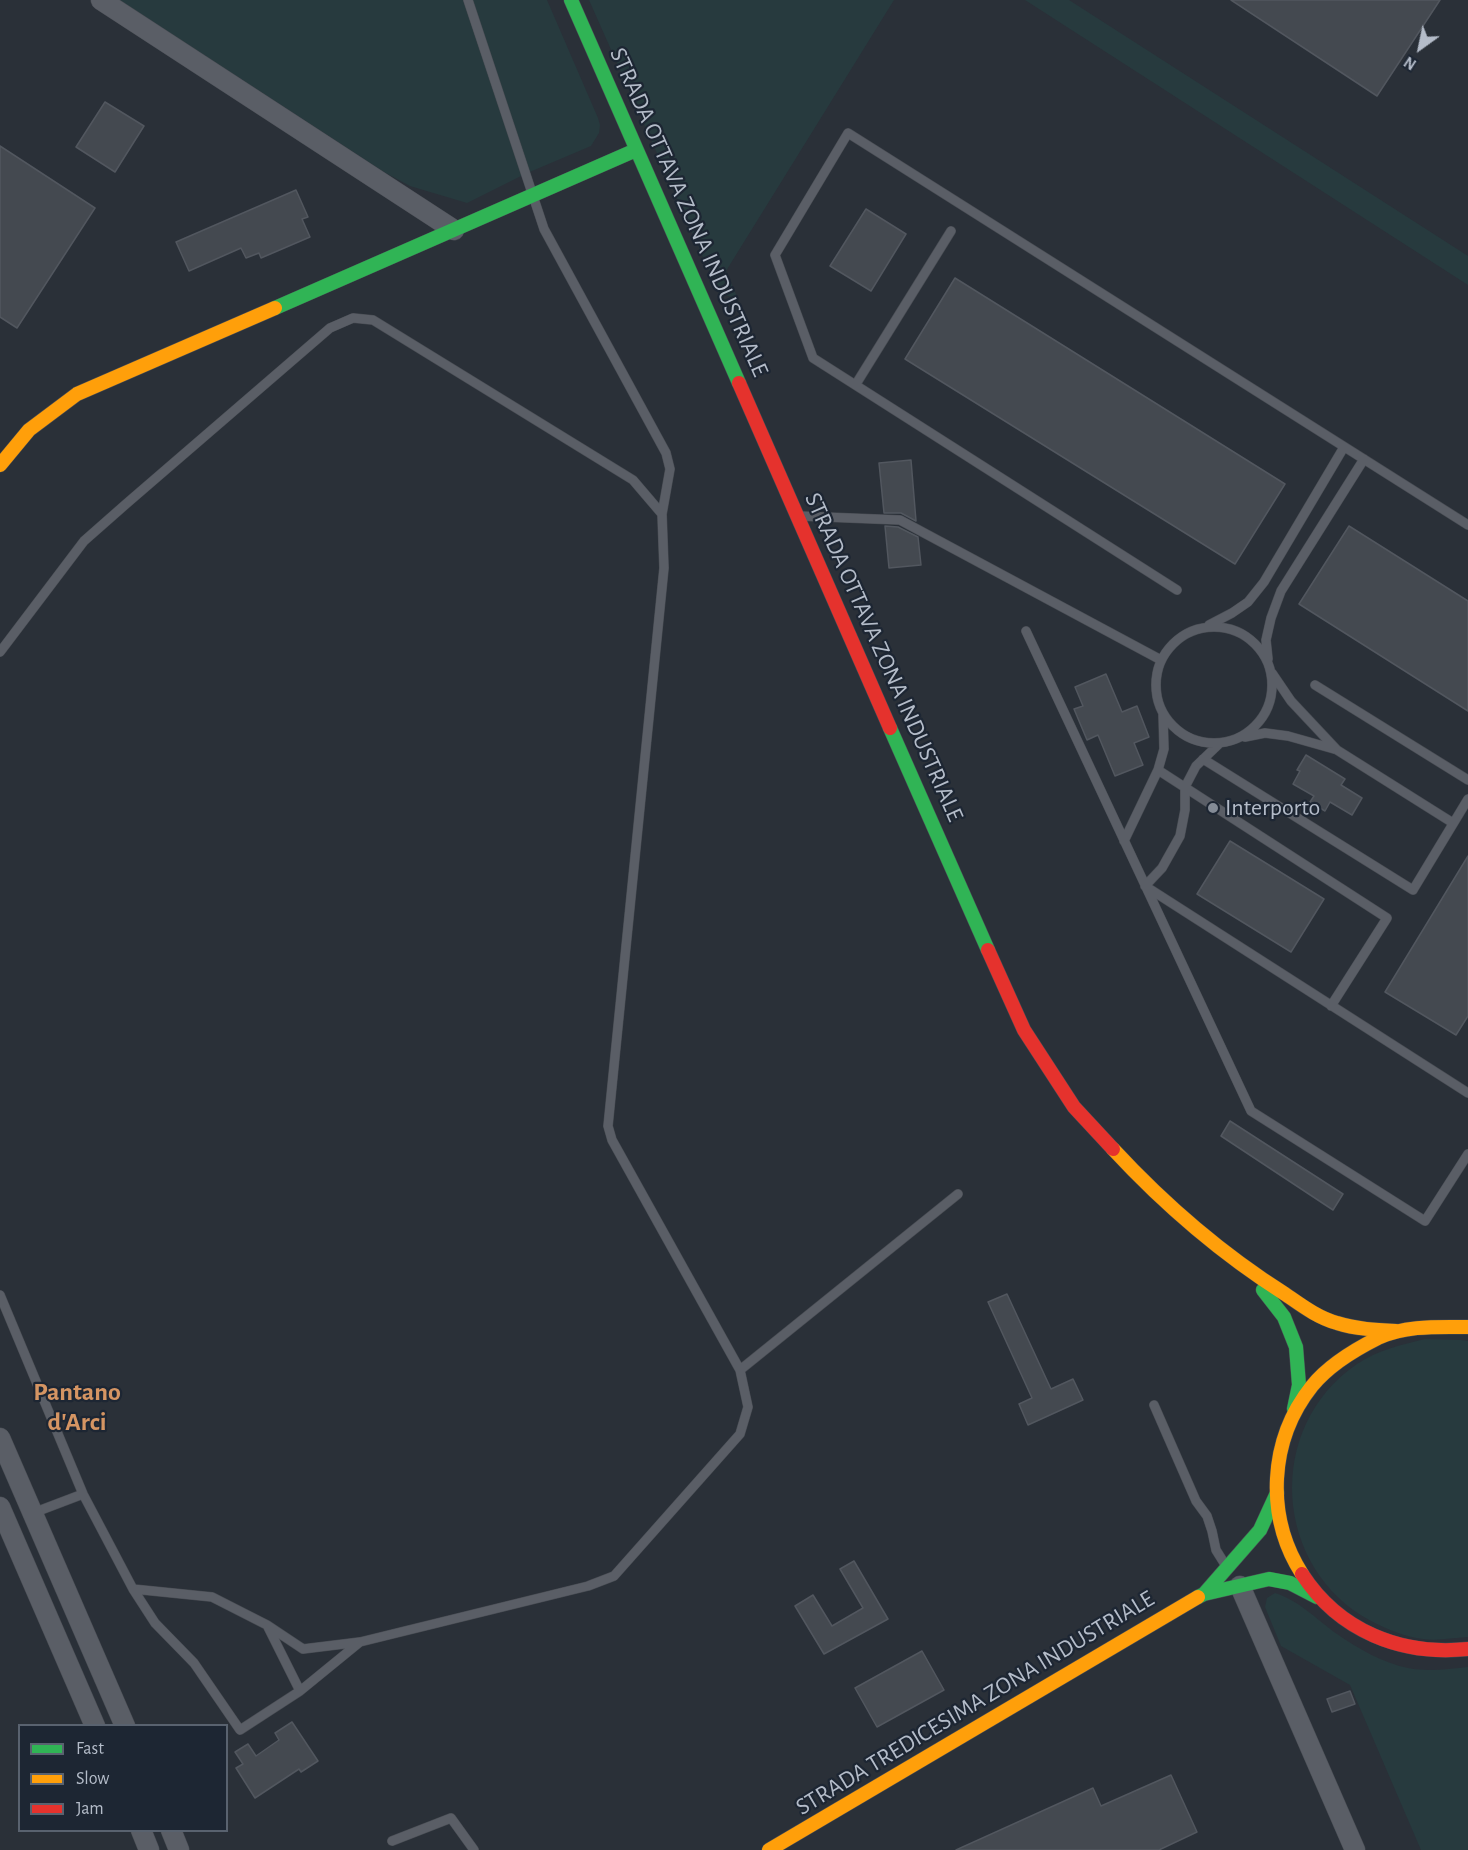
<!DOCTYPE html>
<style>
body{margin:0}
#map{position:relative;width:1468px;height:1850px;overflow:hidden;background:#2a3038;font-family:"Alegreya Sans",sans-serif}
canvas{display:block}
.legend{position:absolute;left:18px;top:1724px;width:210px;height:108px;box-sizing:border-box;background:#1d2633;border:2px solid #59626f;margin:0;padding:8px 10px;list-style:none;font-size:18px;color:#b4bcc9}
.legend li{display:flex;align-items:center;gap:12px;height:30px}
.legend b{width:30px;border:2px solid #59626f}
.north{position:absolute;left:1390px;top:18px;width:60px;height:60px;-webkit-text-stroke:4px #1d2633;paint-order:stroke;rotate:213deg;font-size:16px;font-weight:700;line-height:24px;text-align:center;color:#b4bcc9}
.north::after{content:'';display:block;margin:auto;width:21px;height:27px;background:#b4bcc9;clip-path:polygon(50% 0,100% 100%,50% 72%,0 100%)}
</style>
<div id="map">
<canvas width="1468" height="1850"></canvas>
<ul class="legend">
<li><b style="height:8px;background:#30b455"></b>Fast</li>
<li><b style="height:8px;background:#ff9f0a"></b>Slow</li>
<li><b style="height:8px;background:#e5322d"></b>Jam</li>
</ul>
<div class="north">N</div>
</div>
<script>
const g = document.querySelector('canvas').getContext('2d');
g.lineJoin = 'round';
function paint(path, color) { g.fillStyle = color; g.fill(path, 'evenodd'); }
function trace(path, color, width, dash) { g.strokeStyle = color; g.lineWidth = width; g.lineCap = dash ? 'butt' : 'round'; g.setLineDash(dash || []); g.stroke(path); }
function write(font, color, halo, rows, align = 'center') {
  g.font = font + ' "Alegreya Sans",sans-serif'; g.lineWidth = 4.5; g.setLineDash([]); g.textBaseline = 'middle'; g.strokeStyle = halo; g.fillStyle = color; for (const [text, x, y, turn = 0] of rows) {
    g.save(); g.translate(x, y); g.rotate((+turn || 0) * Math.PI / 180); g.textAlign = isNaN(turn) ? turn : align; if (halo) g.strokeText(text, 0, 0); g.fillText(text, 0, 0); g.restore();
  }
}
paint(new Path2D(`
 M119,0H547L598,118L600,125L599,133L591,146L525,174L467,203L410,186L384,172Z
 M589,0H894L726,271L738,299L719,293Z
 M1025,0H1069L1468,256V285Z
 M1425,1339L1461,1340L1468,1341V1637C1453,1638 1437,1641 1423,1639C1405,1637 1387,1629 1371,1621C1273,1569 1264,1427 1357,1364C1378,1350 1401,1345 1425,1339Z
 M1275,1593C1300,1601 1316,1619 1337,1634C1357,1648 1383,1663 1408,1668C1428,1672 1448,1669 1468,1667V1850H1421L1350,1685L1281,1646L1265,1607L1267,1598Z`), '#273a3e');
const building = new Path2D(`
 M1231,0H1440L1377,96Z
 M105,102L144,126L115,172L76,147Z
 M0,146L95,208L17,328L0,317Z
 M296,190L308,217L302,219L310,237L261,258L259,253L246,258L241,248L189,271L176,242Z
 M866,209L906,234L871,291L830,266Z
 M955,278L1285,484L1235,564L905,359Z
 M911,460L916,521L901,513H884L879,463Z
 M885,526L898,527L918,537L921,565L889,568Z
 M1349,526L1468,601V711L1299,604Z
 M1106,674L1122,712L1137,706L1149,737L1134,743L1143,765L1115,776L1098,735L1087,740L1074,709L1083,706L1075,687Z
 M1306,755L1345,779L1341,785L1362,798L1352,815L1330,802L1325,811L1310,802L1314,796L1293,784L1300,771L1297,770Z
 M1230,841L1324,899L1291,952L1197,894Z
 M1468,856V1016L1456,1035L1385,992Z
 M1230,1121L1343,1194L1333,1210L1221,1136Z
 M1007,1294L1051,1389L1073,1379L1083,1400L1028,1425L1019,1404L1032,1398L988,1302Z
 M854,1561L888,1619L824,1654L795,1606L813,1595L832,1626L863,1608L840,1569Z
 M922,1651L944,1690L877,1727L855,1688Z
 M1350,1691L1355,1704L1332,1712L1327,1699Z
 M292,1722L318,1761L301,1772L299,1769L255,1798L236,1768L243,1764L235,1752L248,1744L256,1756L279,1740L275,1733Z
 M1171,1775L1197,1832L1159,1850H956L1093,1788L1101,1806Z`);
paint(building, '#444950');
trace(building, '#52575f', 1.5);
const lane = new Path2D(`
 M856,384L951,231
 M799,516L900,520L1161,660
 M1177,590L813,358L775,255L848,133L1468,525
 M1209,625L1232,613L1248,602L1264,582L1344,447
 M1156 685a58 58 0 1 1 116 0a58 58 0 1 1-116 0Z
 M1026,631L1251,1111L1425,1221L1468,1154
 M0,652L84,541L126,504L330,328L353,318L373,320L633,480L662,514L670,469L666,453L544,229L468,0
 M1268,659L1266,640L1271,618L1281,591L1364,459
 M1272,673L1291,701L1337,750L1453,823
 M1315,685L1468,780
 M1245,737L1265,733L1288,736L1334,749
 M1203,759L1413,890L1468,799
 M1158,770L1387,918L1331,1006
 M1124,841L1158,770L1164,749L1163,713
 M1145,886L1468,1093
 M1145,886L1162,868L1180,836L1185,810V787L1196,766L1220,743
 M0,1295L83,1494L133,1589L155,1623L194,1663L240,1730L300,1691L267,1625L212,1597L133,1589
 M740,1370L958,1194
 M1154,1405L1196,1501L1207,1516L1212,1531L1216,1550L1226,1566
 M33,1513L83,1494
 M267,1625L303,1649L360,1642L588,1586L614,1576L740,1434L748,1407L740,1370L612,1140L608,1126L664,568L662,514
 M300,1691L360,1642
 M392,1841L451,1818L474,1850`);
const street = new Path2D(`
 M101,0L454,230
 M0,1438L125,1726
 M0,1507L95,1726
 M1240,1586L1355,1850
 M141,1830L149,1850
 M171,1830L179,1850`);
const fast = new Path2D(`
 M571,0L739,383
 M275,308L636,150
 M890,728L988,950
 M1263,1290L1284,1317L1296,1347L1299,1385L1294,1409
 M1204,1594L1269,1579L1290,1583L1317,1597
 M1198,1597L1204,1594L1260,1530L1277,1493`);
const slow = new Path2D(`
 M0,465L29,430L77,394L275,308
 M1113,1149C1163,1203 1222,1254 1285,1294C1301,1305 1318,1318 1337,1323C1356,1329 1376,1330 1396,1331
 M1302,1574C1265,1516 1269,1440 1312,1386C1329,1365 1354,1350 1378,1338C1406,1325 1438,1327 1468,1327
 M769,1850L1198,1597`);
const jam = new Path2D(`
 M739,383L890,728
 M988,950L1024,1030L1074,1107L1113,1149
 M1302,1574C1339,1631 1401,1656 1468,1649`);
trace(lane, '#484c53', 10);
trace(street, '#484c53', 21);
trace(fast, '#484c53', 15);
trace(slow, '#484c53', 15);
trace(jam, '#484c53', 15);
trace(lane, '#5a5e66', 9);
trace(street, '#5a5e66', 20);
trace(fast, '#30b455', 14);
trace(slow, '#ff9f0a', 14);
trace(jam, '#e5322d', 14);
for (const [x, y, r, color] of [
 [1213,808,6,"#848b96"]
]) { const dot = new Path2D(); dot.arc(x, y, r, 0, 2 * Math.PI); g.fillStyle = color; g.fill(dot); trace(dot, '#1d2633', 2); }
write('24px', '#b4bcc9', '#1d2633', [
 ["STRADA OTTAVA ZONA INDUSTRIALE",689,212,66],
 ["STRADA OTTAVA ZONA INDUSTRIALE",884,657,66],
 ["STRADA TREDICESIMA ZONA INDUSTRIALE",975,1703,-31]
]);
write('24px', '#b4bcc9', '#1d2633', [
 ["Interporto",1225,808]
], 'left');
write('bold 26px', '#d59563', '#1d2633', [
 ["Pantano",77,1392],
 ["d'Arci",77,1422]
]);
</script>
